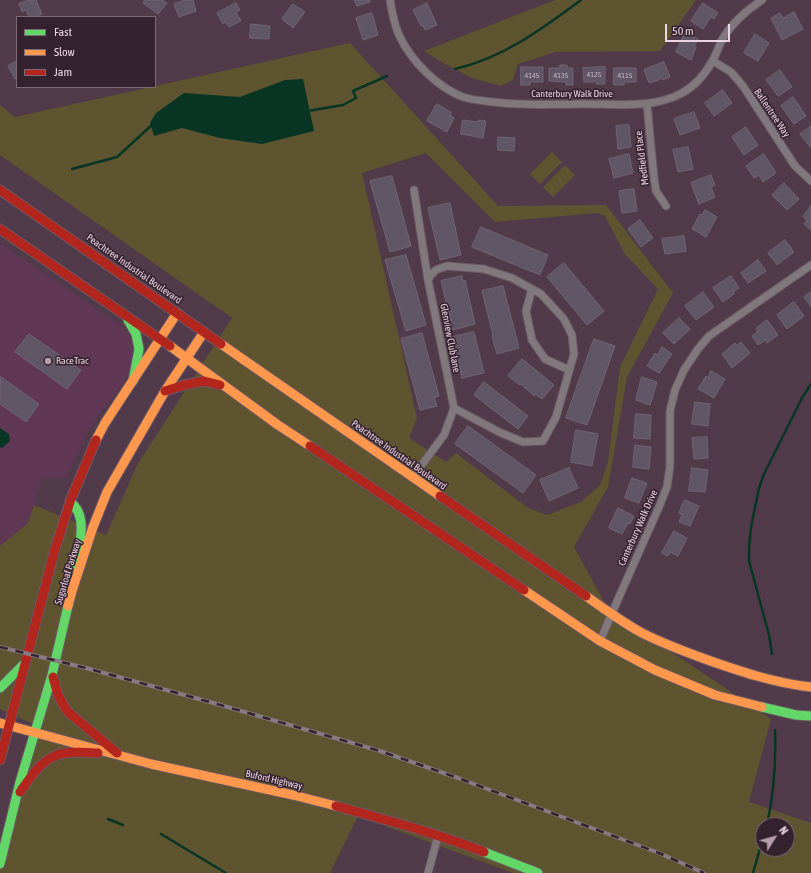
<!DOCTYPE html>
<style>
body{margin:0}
#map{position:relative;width:811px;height:873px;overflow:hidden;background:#513b4a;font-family:"Asap Condensed",sans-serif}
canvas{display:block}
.legend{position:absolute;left:16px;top:16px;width:140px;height:72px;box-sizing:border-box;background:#34222e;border:1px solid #7e6977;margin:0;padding:5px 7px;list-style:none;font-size:12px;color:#edd4e4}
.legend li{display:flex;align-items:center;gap:8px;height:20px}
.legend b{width:20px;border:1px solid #7e6977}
.north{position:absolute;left:755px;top:817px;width:40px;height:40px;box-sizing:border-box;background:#34222e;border:1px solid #7e6977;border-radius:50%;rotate:53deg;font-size:11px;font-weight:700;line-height:16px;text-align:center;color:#edd4e4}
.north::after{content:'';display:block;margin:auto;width:14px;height:18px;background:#b69eae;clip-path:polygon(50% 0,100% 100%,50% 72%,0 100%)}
.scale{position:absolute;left:665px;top:24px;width:65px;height:18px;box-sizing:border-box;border:2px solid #edd4e4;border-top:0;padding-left:5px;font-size:12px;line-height:14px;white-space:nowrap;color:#edd4e4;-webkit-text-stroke:3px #34222e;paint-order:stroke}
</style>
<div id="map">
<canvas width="811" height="873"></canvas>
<ul class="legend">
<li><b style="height:5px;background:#63d668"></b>Fast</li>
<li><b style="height:5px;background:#ff974d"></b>Slow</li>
<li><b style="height:5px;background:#b3261e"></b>Jam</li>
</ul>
<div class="north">N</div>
<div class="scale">50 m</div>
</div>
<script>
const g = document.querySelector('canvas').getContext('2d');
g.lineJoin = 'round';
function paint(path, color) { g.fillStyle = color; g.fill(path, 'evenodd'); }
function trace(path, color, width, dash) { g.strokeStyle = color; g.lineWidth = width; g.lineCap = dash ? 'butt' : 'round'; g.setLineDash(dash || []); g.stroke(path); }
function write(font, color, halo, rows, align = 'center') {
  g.font = font + ' "Asap Condensed",sans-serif'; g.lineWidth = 3; g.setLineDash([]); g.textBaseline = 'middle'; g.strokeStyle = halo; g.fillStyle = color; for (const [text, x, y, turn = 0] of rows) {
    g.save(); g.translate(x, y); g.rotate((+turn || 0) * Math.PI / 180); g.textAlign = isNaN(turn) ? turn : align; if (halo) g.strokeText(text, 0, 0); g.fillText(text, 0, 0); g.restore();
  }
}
paint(new Path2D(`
 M0,243L122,326L131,338L135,354L131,371L117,392L102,410L86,435L66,478H42L28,523L0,546Z`), '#603754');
paint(new Path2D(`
 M555,0H696L660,51L555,52L518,64L513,80L501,86L472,78L445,64L424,51Z
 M350,43L498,206L606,205L673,293L627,377L608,487L574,547L608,609L771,719L749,802L811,823V873H513L358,816L330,873H0V846L35,725L0,709V546L28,523L34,505L106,535L137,465L232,318L0,155V105L15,117ZM426,153L495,222L597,213L605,216L624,253L658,289L620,367L608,462L600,485L581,502L547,515L528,508L456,453L446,462L409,438L417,418L362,173ZM763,825H787V849H763Z
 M552,152L562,162L540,184L530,174Z
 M565,165L575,175L553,197L543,187Z`), '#5e542f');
paint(new Path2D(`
 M303,79L314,131L262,144L220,138L182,128L154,136L150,123L156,113L184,93L240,97L285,80Z
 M0,428L9,434L10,441L2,448L0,447Z`), '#093624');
trace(new Path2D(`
 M455,69C503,58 542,29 581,0
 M308,111L343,105L356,98L353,91L387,76
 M72,169L117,157L153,124
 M772,654L769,635L749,561V548L751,527L759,488L764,474L802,398L811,384
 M108,819L123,825
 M767,825C774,793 776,762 775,730
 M161,834L226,873
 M753,873L763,838`), '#093624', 2.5);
const building = new Path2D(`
 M28,0H36L42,14L35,17H29L26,10L22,12L19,4Z
 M145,0H162L167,3L158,14L143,3Z
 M186,0H193L196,11L179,17L174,4Z
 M355,0H369L370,2L357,6Z
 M236,3L240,10L236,12L241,21L229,27L226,22L223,24L217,13Z
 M427,3L437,25L425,30L423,25L421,26L413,10Z
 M703,3L718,13L714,19L711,17L703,29L691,21Z
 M293,4L305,12L293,28L282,19Z
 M794,12L803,29L782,40L771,18L780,13L783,18Z
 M372,13L378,35L363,40L356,18Z
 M251,24L270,26L269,39L250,38Z
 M685,33L698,39L694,47L696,48L691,60L676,52Z
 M755,34L769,43L758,61L744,53Z
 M17,61V78L15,79L8,66Z
 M664,62L670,77L662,80L660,77L659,78V80L649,83L644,70Z
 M560,65H567V68H573V85H566V82L549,81V68H560Z
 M521,67H543V82H530V85H521Z
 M605,67V84H596V81H594V82H584L583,68Z
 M614,68H636V82H624V85H614Z
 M780,70L792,87L778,96L766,80Z
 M723,90L732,103L714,116L705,103Z
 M793,97L806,116L794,124L781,106Z
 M437,104L451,112L450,115L454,118L447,132L427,121Z
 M694,112L700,128L680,135L674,119Z
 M463,120L478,122L479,120L486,121L483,138L461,134Z
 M629,125L631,147L618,149L616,126Z
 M811,126V148L800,134Z
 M746,127L758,145L744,155L732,137Z
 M498,137L515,138L514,151L498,150Z
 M688,147L693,169L678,172L673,150Z
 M629,154L633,173L614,178L609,159Z
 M764,154L776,173L763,182L759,175L754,178L746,166Z
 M711,175L715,185L711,187L715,197L699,204L691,183Z
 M392,176L411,246L390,252L370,181Z
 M784,183L799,199L787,210L772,195Z
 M634,189L637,211L622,213L619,191Z
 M450,203L461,255L440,260L428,208Z
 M811,206V230L804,224L807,220L803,217Z
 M705,210L717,217L706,237L692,229L700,214L702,215Z
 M640,220L653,238L641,247L628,229Z
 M481,227L548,255L540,275L472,247Z
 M684,236L686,251L665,254L662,239Z
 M785,240L794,252L777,265L768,253Z
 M406,255L426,325L406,331L385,260Z
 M758,260L766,271L748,283L741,273Z
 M564,263L604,311L587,325L547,277Z
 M462,276L463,281L465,280L475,324L453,330L441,281Z
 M731,276L739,288L733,292L734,294L723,302L713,288Z
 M503,286L519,348L497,354L492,336L493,335L482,291Z
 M703,292L714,307L696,320L685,306Z
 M811,292V307L804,297Z
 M794,302L804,316L787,329L777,315Z
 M679,318L690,329L674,344L663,333Z
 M767,320L778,335L767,343L765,340L758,345L752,336L758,331L756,329Z
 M474,332L484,373L462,378L452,337Z
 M422,333L439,396L434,397L437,406L420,410L401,339Z
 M29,334L81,370L67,389L15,352Z
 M594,339L615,346L587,425L566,418Z
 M741,342L750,353L732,368L722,354L735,343L737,345Z
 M662,347L672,354L659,373L647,366L655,353L657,355Z
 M522,359L554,385L542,399L535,394L534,396L521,384L520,385L508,376Z
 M711,371L725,379L714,398L698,389L706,376L708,378Z
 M1,377L39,404L26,422L0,404Z
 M642,377L657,382L650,405L636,400Z
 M484,382L528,416L518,429L474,395Z
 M695,402L710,404L708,426L692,424Z
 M636,414L651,415L650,439L634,438Z
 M468,426L536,475L523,493L455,444Z
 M576,430L598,434L592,466L571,462Z
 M707,437L708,458L694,459L692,438Z
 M635,445L651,447L649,469L633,467Z
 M569,468L578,488L549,501L540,480Z
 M692,468L708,470L705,492L689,491Z
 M632,478L647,483L639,503L625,498Z
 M685,500L699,506L690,526L679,522L682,514L679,513Z
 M618,508L634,516L630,524L628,523L622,534L609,528Z
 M674,531L687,538L678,556L670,552L668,556L662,553Z`);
paint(building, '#605666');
trace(building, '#6f6574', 1);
const street = new Path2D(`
 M390,0C392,12 394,24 399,35C411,61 437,87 463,97C473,100 483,101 493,102C523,106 554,104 584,104C616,104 653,109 682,93C695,86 706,73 713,60C717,53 719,45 723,38C732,23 747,10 762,0
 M713,61L731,72L743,86L795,166L811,181
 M647,104L654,178L656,191L666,206
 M428,280L431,275L436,270L447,266L484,269L512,278L541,294L564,319L572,335L574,354L556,417L543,441L523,442L499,432L454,408
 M532,289L526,311L532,340L545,359L569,370
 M412,478L444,435L454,408L428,280L414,190
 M600,641L619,597L659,507L667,487L670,466V411L675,390L684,370L698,349L709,336L811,265
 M428,873L438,836`);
const fast = new Path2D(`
 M128,320L136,334L139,349L133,381
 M70,502C89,515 79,547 75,566
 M0,688L24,664
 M762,707L796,715L811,716
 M484,852L538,873
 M0,864L20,782L52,675L68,606`);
const slow = new Path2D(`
 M221,344L440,496
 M170,346L278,425L310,446
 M96,440L105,423L177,313
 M524,590L600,641L655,670L715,695L762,707
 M586,596C604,609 622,622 642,633C662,643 683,651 705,659C739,671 774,683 811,687
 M68,606L72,591L93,527L107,492L165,391L204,332
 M0,723L151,764L293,795L336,806`);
const jam = new Path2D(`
 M0,190L221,344
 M0,229L170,346
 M165,391L184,385L204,381L220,385
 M310,446L524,590
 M440,496L586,596
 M53,677L58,695L67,711L117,753
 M0,760L55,549L71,499L96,440
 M20,792C32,775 44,755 66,753C77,751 88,753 98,753
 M336,806C386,820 436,833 484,852`);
trace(street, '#6b5865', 9);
trace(fast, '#6b5865', 11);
trace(slow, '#6b5865', 11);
trace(jam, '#6b5865', 11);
trace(street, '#81787e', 7);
trace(fast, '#63d668', 9);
trace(slow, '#ff974d', 9);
trace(jam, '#b3261e', 9);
const rail = new Path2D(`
 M0,647L86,668L210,702L380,751L458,778L659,853L704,873`);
trace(rail, '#877b83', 4);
trace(rail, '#34222e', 2.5, [8]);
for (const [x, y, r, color] of [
 [48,361,4,"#b69eae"]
]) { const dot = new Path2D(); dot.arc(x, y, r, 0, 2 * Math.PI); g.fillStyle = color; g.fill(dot); trace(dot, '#34222e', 1.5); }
write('8px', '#cab4c4', null, [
 ["4125",594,74],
 ["4145",532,75],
 ["4135",561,75],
 ["4115",625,75]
]);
write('10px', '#edd4e4', '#34222e', [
 ["Canterbury Walk Drive",572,94],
 ["Ballentree Way",772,113,56],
 ["Medfield Place",642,158,-97],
 ["Peachtree Industrial Boulevard",134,269,35],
 ["Glenview Club lane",450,338,79],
 ["Peachtree Industrial Boulevard",399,455,35],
 ["Canterbury Walk Drive",638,528,-66],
 ["Sugarloaf Parkway",68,572,-73],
 ["Buford Highway",274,780,13]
]);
write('10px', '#edd4e4', '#34222e', [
 ["RaceTrac",56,361]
], 'left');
</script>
